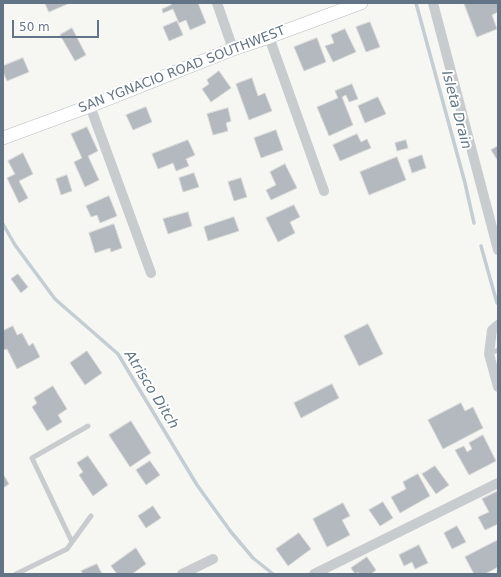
<!DOCTYPE html>
<style>
body{margin:0}
#map{position:relative;width:501px;height:577px;overflow:hidden;background:#f6f7f3;font-family:"DejaVu Sans",sans-serif}
canvas{display:block}
.frame{position:absolute;inset:0;border:4px solid #637486;pointer-events:none}
.scale{position:absolute;left:12px;top:20px;width:87px;height:18px;box-sizing:border-box;border:2px solid #637486;border-top:0;padding-left:5px;font-size:12px;line-height:14px;white-space:nowrap;color:#637486;-webkit-text-stroke:3px #fff;paint-order:stroke}
</style>
<div id="map">
<canvas width="501" height="577"></canvas>
<div class="frame"></div>
<div class="scale">50 m</div>
</div>
<script>
const g = document.querySelector('canvas').getContext('2d');
g.lineJoin = 'round';
function trace(path, color, width, dash) { g.strokeStyle = color; g.lineWidth = width; g.lineCap = dash ? 'butt' : 'round'; g.setLineDash(dash || []); g.stroke(path); }
function paint(path, color) { g.fillStyle = color; g.fill(path, 'evenodd'); }
function write(font, color, halo, rows, align = 'center') {
  g.font = font + ' "DejaVu Sans",sans-serif'; g.lineWidth = 4; g.setLineDash([]); g.textBaseline = 'middle'; g.strokeStyle = halo; g.fillStyle = color; for (const [text, x, y, turn = 0] of rows) {
    g.save(); g.translate(x, y); g.rotate((+turn || 0) * Math.PI / 180); g.textAlign = isNaN(turn) ? turn : align; if (halo) g.strokeText(text, 0, 0); g.fillText(text, 0, 0); g.restore();
  }
}
trace(new Path2D(`
 M416,3L465,183L474,223
 M3,224L15,245L55,299L118,354L197,485L231,532L253,558L273,574
 M481,246L497,303`), '#c4cdd3', 3.5);
const building = new Path2D(`
 M45,3H70L49,12Z
 M171,3H198L206,23L190,30L186,20L179,23L173,9L163,13L162,9L171,5Z
 M464,3H498V12L492,15L497,29L477,37Z
 M177,21L183,35L169,41L163,27Z
 M370,22L380,47L366,52L356,27Z
 M72,28L86,55L75,61L60,35Z
 M345,29L356,52L333,62L325,46L334,43L331,35Z
 M317,38L326,62L304,71L294,47Z
 M23,58L29,72L7,81L3,72V66Z
 M219,71L231,88L211,102L202,89L209,84L207,80Z
 M252,78L258,96L265,93L272,111L249,120L236,84Z
 M352,84L358,99L349,102L346,95L342,97L353,125L329,136L317,107L338,98L335,91Z
 M378,97L386,114L365,123L358,106Z
 M146,107L152,122L133,130L126,115Z
 M228,108L231,121L226,123L228,131L213,135L207,114Z
 M87,127L98,151L88,156L99,180L85,187L74,162L82,158L71,134Z
 M276,130L283,150L261,158L254,138Z
 M357,134L361,142L367,139L371,148L340,161L333,145Z
 M188,140L195,155L186,159L189,166L176,171L173,163L158,169L152,154Z
 M406,140L408,148L397,151L395,143Z
 M498,146V161L491,150Z
 M23,153L33,174L19,181L28,198L19,203L7,178L15,174L8,161Z
 M422,155L426,168L412,173L408,160Z
 M397,157L406,180L369,195L360,172Z
 M285,164L297,188L271,200L266,190L276,185L270,172Z
 M194,173L199,187L183,192L179,178Z
 M67,175L72,191L61,195L56,179Z
 M241,178L247,197L234,201L228,182Z
 M109,196L117,216L100,223L97,215L91,217L86,206Z
 M294,205L300,217L290,222L295,233L278,242L266,218Z
 M188,212L192,226L168,234L163,219Z
 M234,217L239,231L208,241L204,227Z
 M114,224L122,248L111,252L110,248L95,253L89,233Z
 M18,274L28,287L21,293L11,279Z
 M368,324L383,354L359,366L344,336Z
 M13,326L17,335L22,333L29,346L33,343L40,357L17,369L7,349L3,350V331Z
 M87,351L102,373L85,385L70,363Z
 M332,384L339,398L301,418L294,403Z
 M53,386L67,409L58,415L62,422L47,431L32,407L37,403L34,398Z
 M461,403L465,411L473,407L483,428L443,449L428,420Z
 M131,421L151,453L130,467L109,435Z
 M483,435L496,461L469,475L455,450L464,446L467,452L472,449L469,443Z
 M88,456L108,485L93,496L79,475L83,472L77,463Z
 M150,461L160,475L146,485L136,470Z
 M435,466L449,485L436,494L422,474Z
 M3,474L9,484L3,488Z
 M418,474L430,496L400,513L391,497L406,489L403,482Z
 M498,491V524L485,530L478,517L489,512L482,499Z
 M383,502L393,518L380,526L369,510Z
 M343,503L350,516L342,520L350,535L327,547L313,519Z
 M153,506L161,518L146,528L138,516Z
 M457,526L466,542L452,549L444,533Z
 M299,533L311,549L288,566L276,549Z
 M498,540V567L485,574H474L465,557Z
 M419,545L428,563L415,569L412,562L404,566L399,555Z
 M136,548L146,564L132,574H117L111,566Z
 M367,557L376,570L371,574H360L358,572L355,574L351,568Z
 M97,564L102,574H83L81,571Z`);
paint(building, '#b3b9bf');
trace(building, '#d8d8d5', 1);
const secondary = new Path2D(`
 M3,138L90,106L233,49L269,37L361,3`);
trace(secondary, '#b8bdc2', 14);
trace(new Path2D(`
 M489,354L498,350
 M72,542L32,458L88,426
 M16,574L67,549L91,516`), '#c9cccf', 5);
trace(new Path2D(`
 M217,3L233,49
 M433,3L498,250
 M269,37L324,191
 M90,106L151,273
 M498,325L492,330L489,354L498,387
 M182,574L213,559
 M314,574L498,483`), '#c9cccf', 10);
trace(secondary, '#fff', 13);
write('13px', '#637486', '#fff', [
 ["SAN YGNACIO ROAD SOUTHWEST",182,70,-21]
]);
write('italic 14px', '#5f7683', '#fff', [
 ["Isleta Drain",456,110,75],
 ["Atrisco Ditch",151,390,58]
]);
</script>
